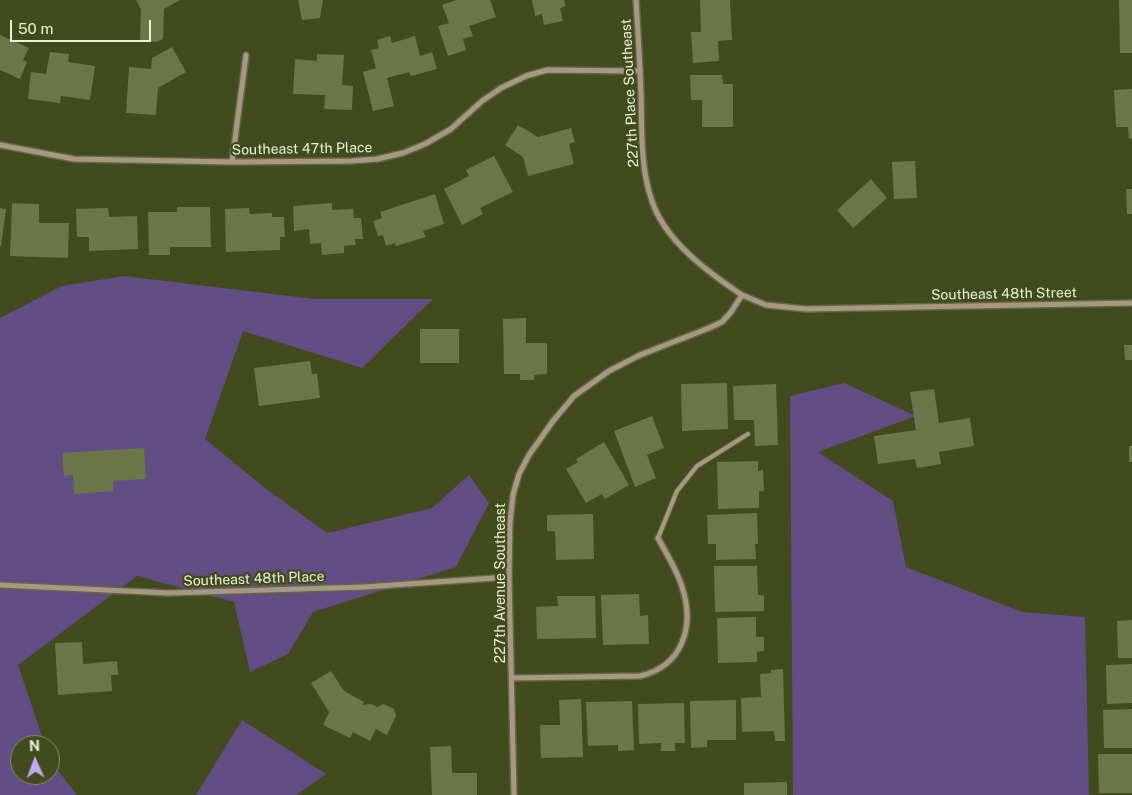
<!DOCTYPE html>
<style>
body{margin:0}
#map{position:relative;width:1132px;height:795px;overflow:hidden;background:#414b1d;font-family:"Public Sans",sans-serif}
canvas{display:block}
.north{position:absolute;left:10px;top:735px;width:50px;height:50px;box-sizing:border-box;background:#414b1d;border:1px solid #858e68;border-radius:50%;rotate:358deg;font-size:14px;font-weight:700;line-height:20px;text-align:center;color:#eaf2d8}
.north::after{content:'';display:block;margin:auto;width:18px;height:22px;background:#c2a8f2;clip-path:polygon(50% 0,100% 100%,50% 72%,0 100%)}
.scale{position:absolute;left:10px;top:20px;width:141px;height:22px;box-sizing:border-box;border:2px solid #eaf2d8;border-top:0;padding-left:6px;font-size:15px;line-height:18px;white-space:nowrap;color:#eaf2d8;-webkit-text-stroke:4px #414b1d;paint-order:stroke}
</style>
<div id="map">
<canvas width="1132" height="795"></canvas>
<div class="north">N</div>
<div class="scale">50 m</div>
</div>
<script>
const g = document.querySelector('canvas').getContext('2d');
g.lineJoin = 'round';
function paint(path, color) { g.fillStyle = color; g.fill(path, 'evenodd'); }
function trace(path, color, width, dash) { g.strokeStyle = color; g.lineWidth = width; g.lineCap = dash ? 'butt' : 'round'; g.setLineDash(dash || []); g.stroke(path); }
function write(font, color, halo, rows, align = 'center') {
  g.font = font + ' "Public Sans",sans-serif'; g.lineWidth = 4.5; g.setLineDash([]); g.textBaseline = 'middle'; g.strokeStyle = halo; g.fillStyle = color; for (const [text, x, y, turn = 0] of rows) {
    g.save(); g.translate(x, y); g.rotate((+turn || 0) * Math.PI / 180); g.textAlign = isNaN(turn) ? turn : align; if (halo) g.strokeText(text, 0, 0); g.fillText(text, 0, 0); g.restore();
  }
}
paint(new Path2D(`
 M124,276L314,299H433L362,368L243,331L205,439L265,488L327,533L432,508L469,475L489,503L456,567L313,612L288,654L250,672L234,602L137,576L18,665L45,745H20V775H50V760L77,795H0V318L62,286Z
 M844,383L916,416L818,452L893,501L906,567L1022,612L1085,617L1089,795H793L790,396Z
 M242,720L326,774L296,795H196Z`), '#624d85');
paint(new Path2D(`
 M136,0H180L164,9L163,39L157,42L140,41L141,9Z
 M298,0H323L320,18L302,20Z
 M456,0H490L496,17L469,26L473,36L463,39L466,50L448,56L438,26L449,23L442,5Z
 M532,0H564L566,6L560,8L563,21L544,25L542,14L535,16Z
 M700,0H730L732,40L718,41L719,61L693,63L691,32H701Z
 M1119,0H1132V53H1120Z
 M0,35L29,48L23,60L27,62L20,79L0,70Z
 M390,36L392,43L415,36L420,56L432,52L437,69L411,76L409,72L387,78L394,106L373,111L363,72L376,68L371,50L379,48L377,40Z
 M172,47L186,72L158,88L156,115L126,113L129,67L151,69L152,58Z
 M50,52L69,54L68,62L95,66L90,100L61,96L60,103L28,99L31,72L46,74Z
 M317,54L344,55L342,85L353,86L352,110L324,109L325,95L293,94L295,59L317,61Z
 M690,75H722L723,84H733V127H702V100H691Z
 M1132,89V138L1129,139L1128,127H1116L1114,90Z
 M518,125L538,137L571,128L575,142L569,144L574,164L528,176L523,157L505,145Z
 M494,156L513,192L480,208L483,214L462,225L444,189L469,176L466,170Z
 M915,161L917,198L894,199L892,162Z
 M871,179L887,198L853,228L837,210Z
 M1126,189H1132V214H1127Z
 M435,194L444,224L423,231L426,237L396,246L395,243L386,246L383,235L378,236L373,221L382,218L380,212Z
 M12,203L39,204V223H69L68,258L10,256Z
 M332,203V210L353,209L354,218H361L363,239H355L356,245L344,246V253L322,255L321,243L310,244L309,229L294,231L293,206Z
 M177,207H210L211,247H170V255H149L148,212H177Z
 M0,208L6,209L1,246H0Z
 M108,208L109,217L137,216L138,249L89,251V237H77L76,209Z
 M249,208L250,214L272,213V217H284L285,237H280V250L226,252L225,209Z
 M526,318V343H547V374L534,375V380H520V374H504L503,319Z
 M420,329H459V363H420Z
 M1124,345H1132V360H1125Z
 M310,361L312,374H317L320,398L259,406L254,368Z
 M727,383L728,429L682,431L681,384Z
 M776,384L778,445L755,446L754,420H734L733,386Z
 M934,389L939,423L970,418L974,446L939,452L941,464L917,468L915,459L878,464L874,436L916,430L910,392Z
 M652,416L664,448L647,455L656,478L635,487L614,431Z
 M604,442L629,485L605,499L602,494L586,503L566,469L578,462L576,459Z
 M1129,446H1132V462H1129Z
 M144,448L146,479L113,481V491L74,494L73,475L64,476L62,453Z
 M758,461V471L763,470L764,491H759V508L718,509L717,462Z
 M757,513L758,544H755L756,559L716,560V544H708L707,515Z
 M593,514L594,559L556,560L555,531H547V515Z
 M714,566H757L758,595H764V611L715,612Z
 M639,594L640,616L648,615L649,644L603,645L601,595Z
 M557,596H595L596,638L537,639L536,607L558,606Z
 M756,617V637H764V651L757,652V662L718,663L717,618Z
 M1132,620V658H1118L1117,621Z
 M82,642L83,664L117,661L118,675H111L112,691L58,695L55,643Z
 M1132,664V703L1107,704L1106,665Z
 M783,669L785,741H775L774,731L742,732L741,698L761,697L760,674L771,673V670Z
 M331,671L344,691L364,702L362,705L370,704L378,707L383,704L394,709L396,716L387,735L376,729L370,741L353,732L350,738L323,725L329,712L311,683Z
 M581,699L583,757L541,758L540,725H560L559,700Z
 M736,700V740H707V747L691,748L690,701Z
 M632,701L634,750L618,751V745L588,746L586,702Z
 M684,703L685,743H675V751H661V743L639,744L638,704Z
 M1132,709V748H1104L1103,710Z
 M451,746L452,773H477V795H432L430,747Z
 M1098,754H1132V793H1099Z
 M787,782V795H744V783Z`), '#6b7748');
const lane = new Path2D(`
 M658,538L677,491L697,466L748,434`);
const street = new Path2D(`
 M636,0C638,32 640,63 641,95C642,130 640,167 652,201C665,241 709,273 742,295
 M0,145L74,159L232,162L352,161L377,159L403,153L425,144L451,129L482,101L501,88L526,76L547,70L640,71
 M232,162L246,55
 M0,585L169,593L364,587L509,577
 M512,678L640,676C683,666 695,626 682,587C677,570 666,553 658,538
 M514,795L509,577L510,522L513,495L519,474L529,455L553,421L574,396L609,371L640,355L709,328L722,322L731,312L742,295L766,305L806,309L1132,303`);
trace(lane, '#5f693f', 6);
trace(street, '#5f693f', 8);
trace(lane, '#a99687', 4);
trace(street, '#a99687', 5);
write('14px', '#eaf2d8', '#414b1d', [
 ["227th Place Southeast",630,93,-93],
 ["Southeast 47th Place",302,149,-1],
 ["Southeast 48th Street",1004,294,-1],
 ["Southeast 48th Place",254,579,-2],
 ["227th Avenue Southeast",501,583,-90]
]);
</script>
